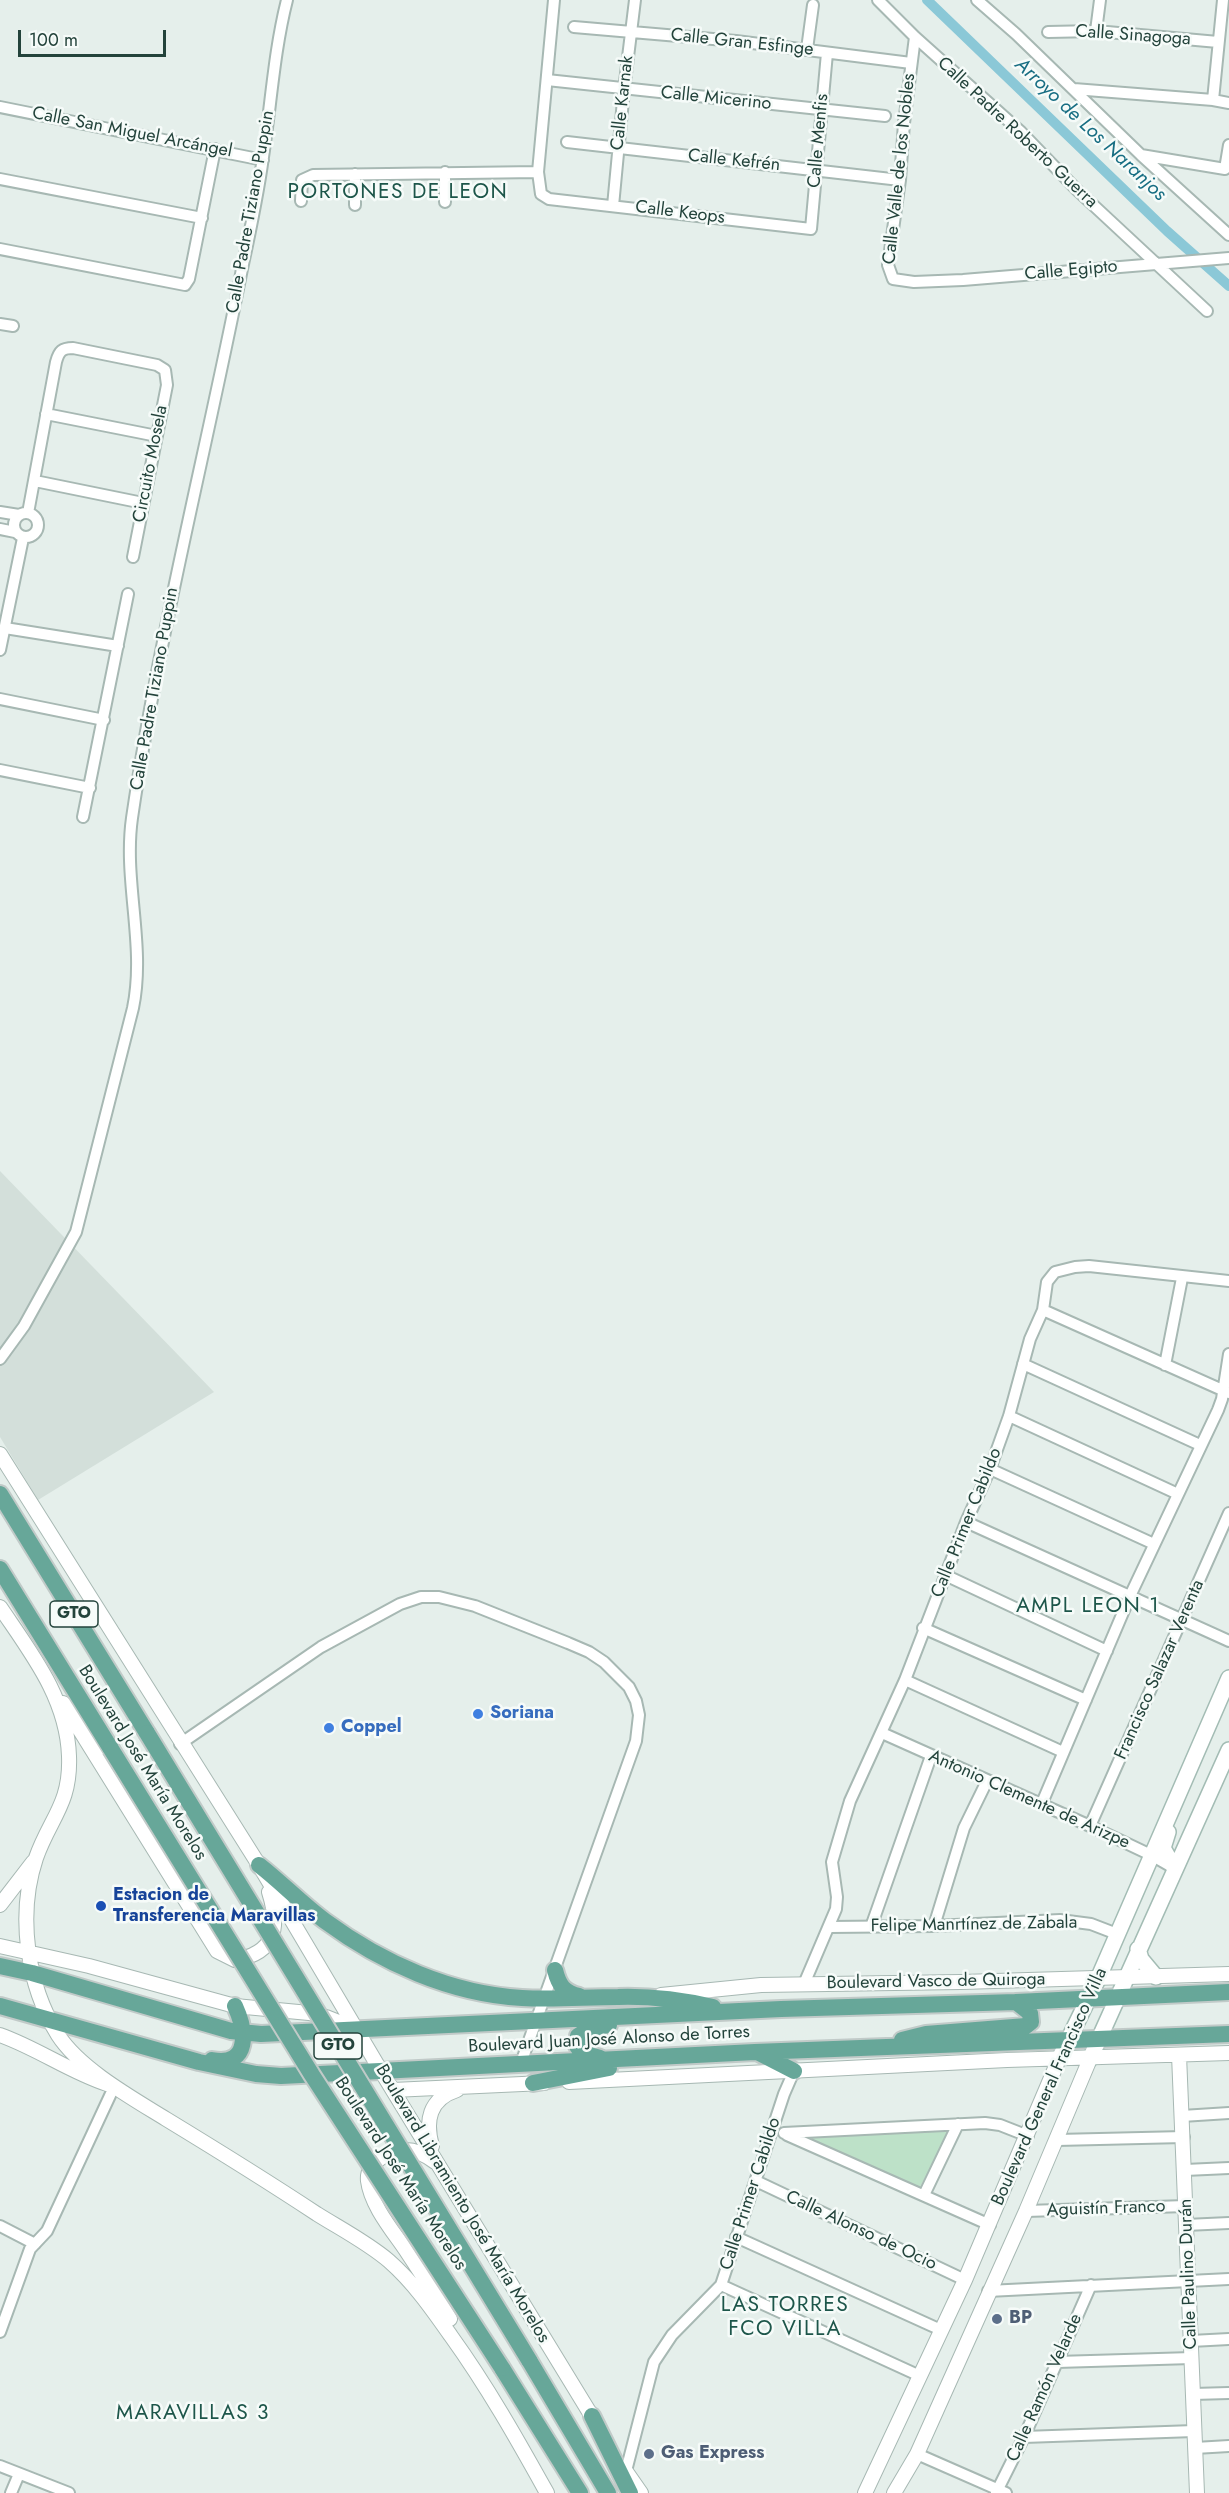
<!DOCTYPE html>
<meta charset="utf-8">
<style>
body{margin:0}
#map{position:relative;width:1229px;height:2493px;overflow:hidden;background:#e5efeb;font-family:Jost,sans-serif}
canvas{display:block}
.scale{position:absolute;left:18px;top:30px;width:148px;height:27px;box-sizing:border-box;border:3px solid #23433b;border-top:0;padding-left:8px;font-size:18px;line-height:21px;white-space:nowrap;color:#23433b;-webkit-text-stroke:4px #f6fbf9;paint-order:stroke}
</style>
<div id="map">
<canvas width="1229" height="2493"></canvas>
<div class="scale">100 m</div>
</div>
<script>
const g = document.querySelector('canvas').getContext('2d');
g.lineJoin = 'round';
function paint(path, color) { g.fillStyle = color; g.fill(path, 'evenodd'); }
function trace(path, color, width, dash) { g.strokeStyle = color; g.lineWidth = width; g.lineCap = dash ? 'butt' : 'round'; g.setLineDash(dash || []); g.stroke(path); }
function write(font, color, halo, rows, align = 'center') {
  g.font = font + ' Jost,sans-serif'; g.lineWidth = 5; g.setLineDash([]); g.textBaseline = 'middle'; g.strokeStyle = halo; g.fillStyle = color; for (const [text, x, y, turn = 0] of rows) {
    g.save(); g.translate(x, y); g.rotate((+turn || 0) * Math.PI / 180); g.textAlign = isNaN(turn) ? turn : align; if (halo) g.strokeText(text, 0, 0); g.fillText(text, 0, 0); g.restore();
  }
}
paint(new Path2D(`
 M0,1171L214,1392L38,1500L0,1437Z`), '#d3dfda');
paint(new Path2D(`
 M950,2130L920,2187L813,2146L810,2141L813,2138Z`), '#bde1c8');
trace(new Path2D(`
 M927,0L1167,231L1229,286`), '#8bc8d7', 10);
const minor = new Path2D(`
 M554,0L538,172L541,194L549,199L811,229L827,53
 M878,0L915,37L1021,132L1077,190L1207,311
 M977,0L1016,34L1141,155L1229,235
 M574,27L736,41L911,63
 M1096,31L1100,0
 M1048,32L1096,31L1218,42
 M915,37L904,123L900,180L888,265L893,279L914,282L963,280L1229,258
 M807,49L813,5
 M547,80L885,116
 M1074,89L1213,100L1229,103
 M1213,100L1223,0
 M0,107L263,160
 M567,142L900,180
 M1141,155L1225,169L1229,145
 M445,172V202
 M0,179L202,218
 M301,201L302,180L313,175L538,172
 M355,205V174
 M613,206L624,90L635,0
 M0,249L185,285L189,279L215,149
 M0,324L13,326
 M46,414L157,436
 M35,481L143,503
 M0,512L19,515
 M14 525a12 12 0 1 1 24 0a12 12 0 1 1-24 0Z
 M28,513L56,362C59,351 62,348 73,348L157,365L165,370L167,385L133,557
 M0,529L15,532
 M5,628L118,646
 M0,650L23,538
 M0,699L104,720
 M0,770L90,788
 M83,817L128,594
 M1043,1310L1229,1393
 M0,1359L24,1326L76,1232L133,1008C146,945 123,881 132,818C159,633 206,452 242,269C250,232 258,195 263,157C271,105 274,51 287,0
 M1023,1364L1200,1445
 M1165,1365L1182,1278
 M1009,1416L1178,1494
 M990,1469L1154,1544
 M966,1522L1229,1641
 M945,1575L1107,1651
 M923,1628L1086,1700
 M905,1680L1063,1752
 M882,1733L1090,1826L1151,1855L1172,1867
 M180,1744L321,1647L400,1604L421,1597H439L475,1606L568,1643L589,1652L604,1662L629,1687L636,1701L639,1715L636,1741L521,2063
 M1042,1803L1130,1596L1218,1410L1222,1399L1229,1354
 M1090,1826L1229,1513
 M934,1926L964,1828L987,1781
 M829,1927L934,1926L1060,1920L1091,1924L1117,1934
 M871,1927L931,1756
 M804,1984L836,1909L837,1897L832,1862L850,1801L905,1680L966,1522L990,1469L1009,1416L1030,1339L1043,1310L1047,1282L1055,1272L1075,1267L1089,1266L1229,1281
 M1182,2116L1229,2113
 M784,2133L985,2123L1000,2125L1028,2136
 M787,2135L990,2225
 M1057,2140L1184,2137
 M1185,2170L1229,2168
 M756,2181L965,2280
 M924,2195L958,2124
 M1026,2211L1186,2206
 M1186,2225L1229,2223
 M0,2226L35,2244
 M736,2237L941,2330
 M721,2285L920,2376
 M988,2291L1229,2279
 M0,2332L30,2249L47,2231L114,2087
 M1191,2341L1229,2339
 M1057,2362L1192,2358
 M1193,2394L1229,2393
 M1024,2437L1194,2431
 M1195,2448L1229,2446
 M917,2454L1006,2493
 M0,2466L69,2493
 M626,2471L654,2362L672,2335L721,2285L784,2094L794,2071
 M11,2493L19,2474
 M996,2493L1024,2437L1091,2285`);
const tertiary = new Path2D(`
 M0,1454L259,1865L381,2071L596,2423
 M0,1607C31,1653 67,1698 69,1756C71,1804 50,1818 36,1858C17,1915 27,1985 58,2035C80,2069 132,2098 166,2119C217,2150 267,2181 317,2214C341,2229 368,2243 389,2261C414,2283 432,2309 451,2336C487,2386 517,2439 547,2493
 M63,1703L217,1951L235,1960C276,1953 280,1927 269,1892
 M0,1905L33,1862
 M0,1946L89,1966L235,2006L309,2013L326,2017L356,2029
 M661,1995L761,1985L961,1982L1229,1974
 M0,2035C37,2048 70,2072 107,2084
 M1179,2055L1197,2493
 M569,2082L1007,2060L1229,2053
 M393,2090L544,2083
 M432,2146C425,2121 429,2099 457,2090
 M435,2162C427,2156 417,2150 406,2150C390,2150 366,2162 368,2181C371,2205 392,2230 405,2249C420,2272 436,2295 450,2319
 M625,2470L641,2493
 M865,2493L965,2280L1059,2059
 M894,2493L917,2454L1026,2211L1090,2059`);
const secondary = new Path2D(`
 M1168,1832L1163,1848L1175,1869
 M1138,1949L1141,1959L1156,1977
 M1059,2059L1098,1979L1229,1678
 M1090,2059L1229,1750`);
const primary = new Path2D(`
 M0,1494L147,1733
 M0,1569L111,1749
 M259,1865C282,1883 302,1904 325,1921C382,1963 451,1994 522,1998C554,2000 586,1997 618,1997C649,1996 682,2000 713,2007
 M0,1966L32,1973L231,2031L261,2034L781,2009L1016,2002L1229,1992
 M555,1970C559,1986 564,1992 579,1996
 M0,2006L199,2062L256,2074L281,2076L755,2052L1229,2034
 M902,2040L926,2034L1026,2026L1031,2022L1030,2013L1016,2002
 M759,2053L794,2071
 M600,2058L582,2053L577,2046L578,2036L589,2029L609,2025
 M212,2060C251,2067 246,2030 235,2006
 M533,2083L609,2068
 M529,2360L608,2493
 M502,2368L580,2493
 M592,2416L630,2493`);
trace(minor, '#a7b8b3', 14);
trace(tertiary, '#a7b8b3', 16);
trace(secondary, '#a3bcb4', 18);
trace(primary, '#c1cac8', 20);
trace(minor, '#fff', 10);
trace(tertiary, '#fff', 14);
trace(secondary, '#fff', 15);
trace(primary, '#67a799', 16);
const primaryBridge = new Path2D(`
 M147,1733L529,2360
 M111,1749L312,2075L502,2368`);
trace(primaryBridge, '#c1cac8', 20, []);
trace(primaryBridge, '#67a799', 16);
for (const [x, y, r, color] of [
 [478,1714,6,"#3f7fe0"],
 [329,1728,6,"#3f7fe0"],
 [101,1906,6,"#1a4fb4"],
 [997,2319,6,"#5c6f8a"],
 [649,2454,6,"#5c6f8a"]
]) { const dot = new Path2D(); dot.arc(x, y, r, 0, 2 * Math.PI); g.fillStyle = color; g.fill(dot); trace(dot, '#f6fbf9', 2); }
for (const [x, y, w] of [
 [74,1614,48],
 [338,2046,48]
]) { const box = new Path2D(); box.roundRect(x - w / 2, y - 13, w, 26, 4.5); g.fillStyle = '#f6fbf9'; g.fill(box); trace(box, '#23433b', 1.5); }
write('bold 16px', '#23433b', null, [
 ["GTO",74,1614],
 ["GTO",338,2046]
]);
write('18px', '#23433b', '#f6fbf9', [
 ["Calle Sinagoga",1133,36,4],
 ["Calle Gran Esfinge",742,43,6],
 ["Calle Micerino",716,99,6],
 ["Calle Karnak",623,103,-84],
 ["Calle San Miguel Arcángel",132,133,11],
 ["Calle Padre Roberto Guerra",1017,133,43],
 ["Calle Menfis",819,141,-85],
 ["Calle Kefrén",734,161,6],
 ["Calle Valle de los Nobles",900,169,-84],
 ["Calle Padre Tiziano Puppin",251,212,-80],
 ["Calle Keops",680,213,7],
 ["Calle Egipto",1071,271,-5],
 ["Circuito Mosela",151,464,-79],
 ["Calle Padre Tiziano Puppin",155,689,-80],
 ["Calle Primer Cabildo",967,1523,-68],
 ["Francisco Salazar Verenta",1160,1670,-66],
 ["Boulevard José María Morelos",142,1763,58],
 ["Antonio Clemente de Arizpe",1029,1800,24],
 ["Felipe Manrtínez de Zabala",974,1925,-1],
 ["Boulevard Vasco de Quiroga",936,1982,-1],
 ["Boulevard Juan José Alonso de Torres",609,2040,-3],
 ["Boulevard General Francisco Villa",1050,2087,-66],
 ["Boulevard José María Morelos",400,2174,57],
 ["Calle Primer Cabildo",751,2194,-72],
 ["Boulevard Libramiento José María Morelos",462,2204,59],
 ["Aguistín Franco",1106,2209,-2],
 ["Calle Alonso de Ocio",861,2231,25],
 ["Calle Paulino Durán",1189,2274,-92],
 ["Calle Ramón Velarde",1045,2388,-66]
]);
write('bold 18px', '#366cbe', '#f6fbf9', [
 ["Soriana",490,1714],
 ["Coppel",341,1728]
], 'left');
write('bold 18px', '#164399', '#f6fbf9', [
 ["Estacion de",113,1896],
 ["Transferencia Maravillas",113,1917]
], 'left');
write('bold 18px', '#4e5e75', '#f6fbf9', [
 ["BP",1009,2319],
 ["Gas Express",661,2454]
], 'left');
write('italic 20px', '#186e83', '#f6fbf9', [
 ["Arroyo de Los Naranjos",1090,130,43]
]);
g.letterSpacing = '1.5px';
write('21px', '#1d564a', '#f6fbf9', [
 ["PORTONES DE LEON",398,193],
 ["AMPL LEON 1",1088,1607],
 ["LAS TORRES",785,2306],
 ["FCO VILLA",785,2330],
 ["MARAVILLAS 3",193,2414]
]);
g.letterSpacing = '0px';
</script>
